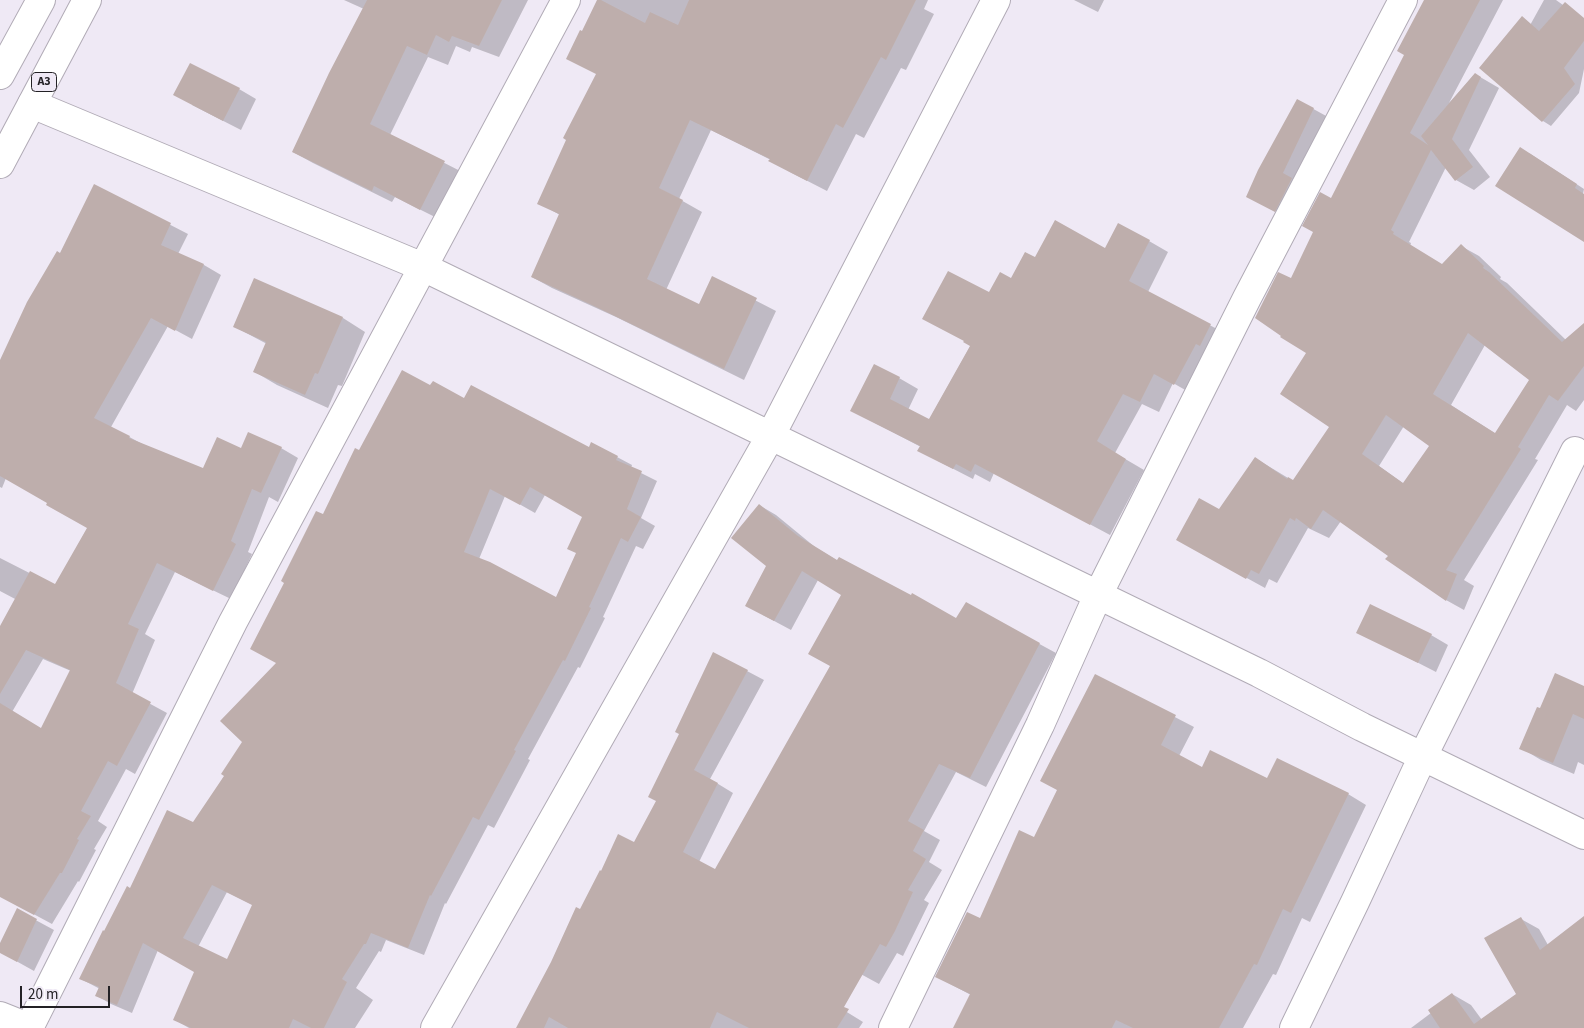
<!DOCTYPE html>
<style>
body{margin:0}
#map{position:relative;width:1584px;height:1028px;overflow:hidden;background:#efe9f5;font-family:"Source Sans 3",sans-serif}
canvas{display:block}
.scale{position:absolute;left:20px;top:986px;width:90px;height:22px;box-sizing:border-box;border:2px solid #232125;border-top:0;padding-left:6px;font-size:15px;line-height:18px;white-space:nowrap;color:#232125;-webkit-text-stroke:4px #efe9f5;paint-order:stroke}
</style>
<div id="map">
<canvas width="1584" height="1028"></canvas>
<div class="scale">20 m</div>
</div>
<script>
const g = document.querySelector('canvas').getContext('2d');
g.lineJoin = 'round';
function paint(path, color) { g.fillStyle = color; g.fill(path, 'evenodd'); }
function trace(path, color, width, dash) { g.strokeStyle = color; g.lineWidth = width; g.lineCap = dash ? 'butt' : 'round'; g.setLineDash(dash || []); g.stroke(path); }
function write(font, color, halo, rows, align = 'center') {
  g.font = font + ' "Source Sans 3",sans-serif'; g.lineWidth = 4.5; g.setLineDash([]); g.textBaseline = 'middle'; g.strokeStyle = halo; g.fillStyle = color; for (const [text, x, y, turn = 0] of rows) {
    g.save(); g.translate(x, y); g.rotate((+turn || 0) * Math.PI / 180); g.textAlign = isNaN(turn) ? turn : align; if (halo) g.strokeText(text, 0, 0); g.fillText(text, 0, 0); g.restore();
  }
}
paint(new Path2D(`
 M344,0H528L499,57L472,47L470,52L456,46L448,65L428,57L390,135L464,173L441,220L395,197L392,202L313,163L293,152L364,9Z
 M599,0H928L924,9L934,14L906,70L901,68L864,138L856,134L827,191L790,172L771,160L711,130L679,199L702,212L666,290L699,306L712,278L776,311L744,380L616,317L552,288L532,277L560,215L539,203L597,75L582,32Z
 M1074,0H1104L1098,12Z
 M1425,0H1503L1449,103L1475,74L1499,88L1469,150L1490,177L1474,190L1456,180L1446,167L1409,242L1411,243L1410,246L1442,266L1461,246L1479,256L1501,277L1500,279L1507,283L1566,340L1584,337V400L1576,411L1567,405L1535,459L1538,460L1464,580L1474,586L1464,610L1446,600L1389,555L1341,521L1329,538L1308,528L1277,583L1269,579L1265,588L1196,550L1220,511L1255,458L1293,481L1331,426L1308,353L1292,280L1406,55ZM1485,345L1531,380L1496,434L1451,405ZM1404,426L1431,446L1404,484L1379,466Z
 M1544,0H1556L1584,20V69L1579,93L1551,126L1543,121L1498,83Z
 M239,89L256,99L241,130L192,105Z
 M1297,100L1328,117L1289,219L1262,204Z
 M1529,153L1584,189L1583,194H1584V240Z
 M95,186L188,234L178,254L204,265L221,275L192,339L168,326L111,427L146,446L204,470L241,450L281,448L298,458L278,502L269,497L248,552L252,554L231,599L175,572L145,634L155,640L132,694L167,713L135,774L126,769L98,821L107,827L94,849L96,850L79,882L78,881L52,924L0,896V629L17,600L0,591V558L55,586L88,527L6,478L2,488L0,487V363L60,254ZM43,659L71,671L41,729L12,712Z
 M1149,241L1168,252L1148,292L1230,336L1194,395L1173,383L1159,412L1142,404L1115,453L1144,470L1110,535L994,473L990,482L975,474L973,479L938,461L921,447L852,411L899,378L918,389L908,410L929,420L971,345L990,294L1011,280L1035,259L1105,250Z
 M255,280L343,318L365,332L342,386L338,385L328,408L277,385L255,372L267,344L235,327Z
 M431,387L590,449L617,457L632,465L631,468L657,481L641,518L655,526L643,549L636,546L603,617L605,618L580,668L578,667L528,759L530,760L494,828L488,825L446,904L445,903L424,955L386,940L381,952L379,951L356,988L373,1000L355,1028H189L175,1020L196,971L158,950L132,1013L111,1004L97,996L100,989L81,979L131,890L194,824L225,775L243,742L278,663L323,516L360,452ZM545,495L584,516L577,554L556,599L479,559L505,496L535,513ZM227,892L253,905L228,961L198,947Z
 M759,505L776,515L815,547L838,561L956,619L966,604L1056,653L986,787L956,772L924,831L940,840L929,862L942,870L924,900L929,903L903,956L897,953L879,984L835,960L816,993L863,1022L859,1028H519L602,872L635,843L747,671L764,680L710,779L733,793L699,862L716,871L831,666L842,594L818,580L791,630L763,615L767,566Z
 M1358,632L1431,635L1448,645L1436,672Z
 M1096,676L1194,727L1179,756L1202,769L1348,794L1366,805L1310,922L1302,918L1276,975L1273,974L1243,1028H964L971,995L937,977L980,920L1034,839L1058,790Z
 M1584,688V765L1578,762L1574,774L1541,760L1521,748L1541,710Z
 M17,910L54,930L34,971L0,952V946Z
 M1584,917V1028H1411L1431,1013L1452,994L1471,1005L1482,1020L1518,994L1521,919L1539,929L1548,945Z`), '#0003');
paint(new Path2D(`
 M367,0H502L479,46L452,36L449,42L436,35L427,55L407,46L370,124L445,161L420,210L374,186L372,191L292,152L329,73Z
 M597,0H601L645,23L650,12L678,25L689,0H916L886,60L881,57L843,128L836,124L807,181L768,161L770,159L690,120L659,188L683,200L647,279L699,304L712,276L757,298L724,369L594,306L531,277L559,214L537,204L566,140L563,138L596,74L566,59L580,30L582,31Z
 M1424,0H1480L1410,133L1428,145L1421,136L1475,73L1481,77L1452,139L1473,167L1455,181L1431,150L1391,230L1394,232L1393,234L1442,264L1461,244L1484,266L1483,268L1489,272L1562,342L1584,323V366L1558,401L1549,395L1518,447L1521,449L1446,570L1457,574L1446,601L1385,559L1388,556L1323,510L1311,529L1296,518L1295,521L1290,518L1259,574L1251,570L1246,579L1176,540L1199,498L1219,509L1255,457L1287,479L1288,477L1293,480L1329,427L1280,394L1306,353L1280,337L1281,336L1255,318L1278,272L1291,278L1313,232L1302,226L1320,192L1331,198L1404,55L1397,51ZM1468,333L1529,380L1495,433L1433,394ZM1386,415L1429,446L1403,483L1362,454Z
 M1565,2L1584,18V41L1564,68L1575,84L1542,122L1479,68L1522,16L1539,31Z
 M190,63L240,88L223,121L173,95Z
 M1297,99L1314,108L1283,173L1292,178L1275,212L1246,197L1258,170Z
 M1520,147L1577,184L1575,188L1584,194V242L1495,186Z
 M94,184L171,223L161,245L204,264L175,331L151,318L94,418L130,436L129,438L203,468L217,437L241,448L248,432L282,447L261,493L252,489L231,541L236,544L213,591L157,563L128,624L139,629L116,683L151,702L117,766L108,761L81,811L91,816L77,839L79,840L62,873H60L34,915L0,897V703L41,728L70,670L26,650L0,694V626L30,571L55,584L87,528L46,505L47,503L0,476V360L27,302L57,251L60,253Z
 M1055,220L1105,248L1118,223L1150,240L1129,281L1211,324L1200,346L1196,344L1174,385L1154,374L1140,402L1123,394L1097,441L1126,459L1090,525L975,464L971,472L956,464L953,469L917,451L920,446L850,411L874,364L900,377L890,399L929,419L970,346L963,342L964,341L922,319L948,271L989,292L1000,272L1011,278L1025,252L1035,257Z
 M254,278L343,317L318,374L315,373L305,395L253,372L266,342L233,327Z
 M402,370L430,385L433,381L464,398L471,385L589,447L591,442L618,456L616,460L642,471L627,509L641,517L628,542L621,538L589,607L591,608L565,661L563,660L514,750L516,751L479,820L473,817L431,896L430,895L408,948L371,933L366,944H364L342,979L347,982L324,1028H311L293,1019L289,1028H191L173,1020L194,972L143,943L117,1005L95,996L99,987L79,979L103,930L104,931L127,886L130,888L167,810L193,822L224,776L221,774L242,742L220,721L276,663L250,649L284,583L281,581L316,511L323,514L355,448L359,450ZM530,487L582,517L567,549L576,553L556,597L490,562L464,552L490,489L520,505ZM212,885L252,905L227,959L183,938Z
 M759,504L798,536L837,560L839,557L911,595L912,593L956,618L966,602L1040,643L970,778L939,764L908,821L924,830L913,851L926,859L908,890L913,892L895,931L886,947L880,944L844,1007L849,1009L837,1028H749L717,1012L710,1028H568L549,1017L544,1028H516L551,962L576,907L580,909L600,870L601,871L618,834L634,842L656,801L648,797L679,734L675,732L713,652L748,670L694,770L718,783L683,852L715,869L830,666L808,654L841,595L802,571L774,621L745,606L766,566L731,538Z
 M1370,604L1432,634L1418,663L1356,633Z
 M1555,673L1584,686V719L1573,714L1553,763L1519,749L1537,707L1540,708Z
 M1095,674L1176,715L1161,745L1202,767L1210,750L1267,778L1277,758L1349,793L1291,913L1283,909L1257,965L1254,964L1219,1028H1133L1116,1020L1112,1028H953L970,994L935,977L967,912L980,918L1019,830L1034,837L1057,790L1040,781Z
 M17,908L37,919L17,962L0,953V943Z
 M1584,916V1028H1440L1428,1010L1452,993L1474,1024L1516,994L1484,938L1521,917L1540,950Z`), '#beaeac');
const street = new Path2D(`
 M32,104L423,267L1259,673L1362,727L1584,835
 M0,1016L30,1028
 M29,1028L233,622L566,0
 M435,1028L771,435L996,0
 M893,1028L1040,725L1098,595L1247,298L1403,0
 M1294,1028L1355,902L1423,756L1575,451`);
const highway = new Path2D(`
 M0,75L41,0
 M0,164L87,0`);
trace(street, '#b1abb6', 30);
trace(highway, '#b1abb6', 30);
trace(street, '#fff', 28);
trace(highway, '#fff', 28);
for (const [x, y, w] of [
 [44,82,25]
]) { const box = new Path2D(); box.roundRect(x - w / 2, y - 9.5, w, 19, 4); g.fillStyle = '#efe9f5'; g.fill(box); trace(box, '#232125', 1); }
write('bold 12px', '#232125', null, [
 ["A3",44,82]
]);
</script>
